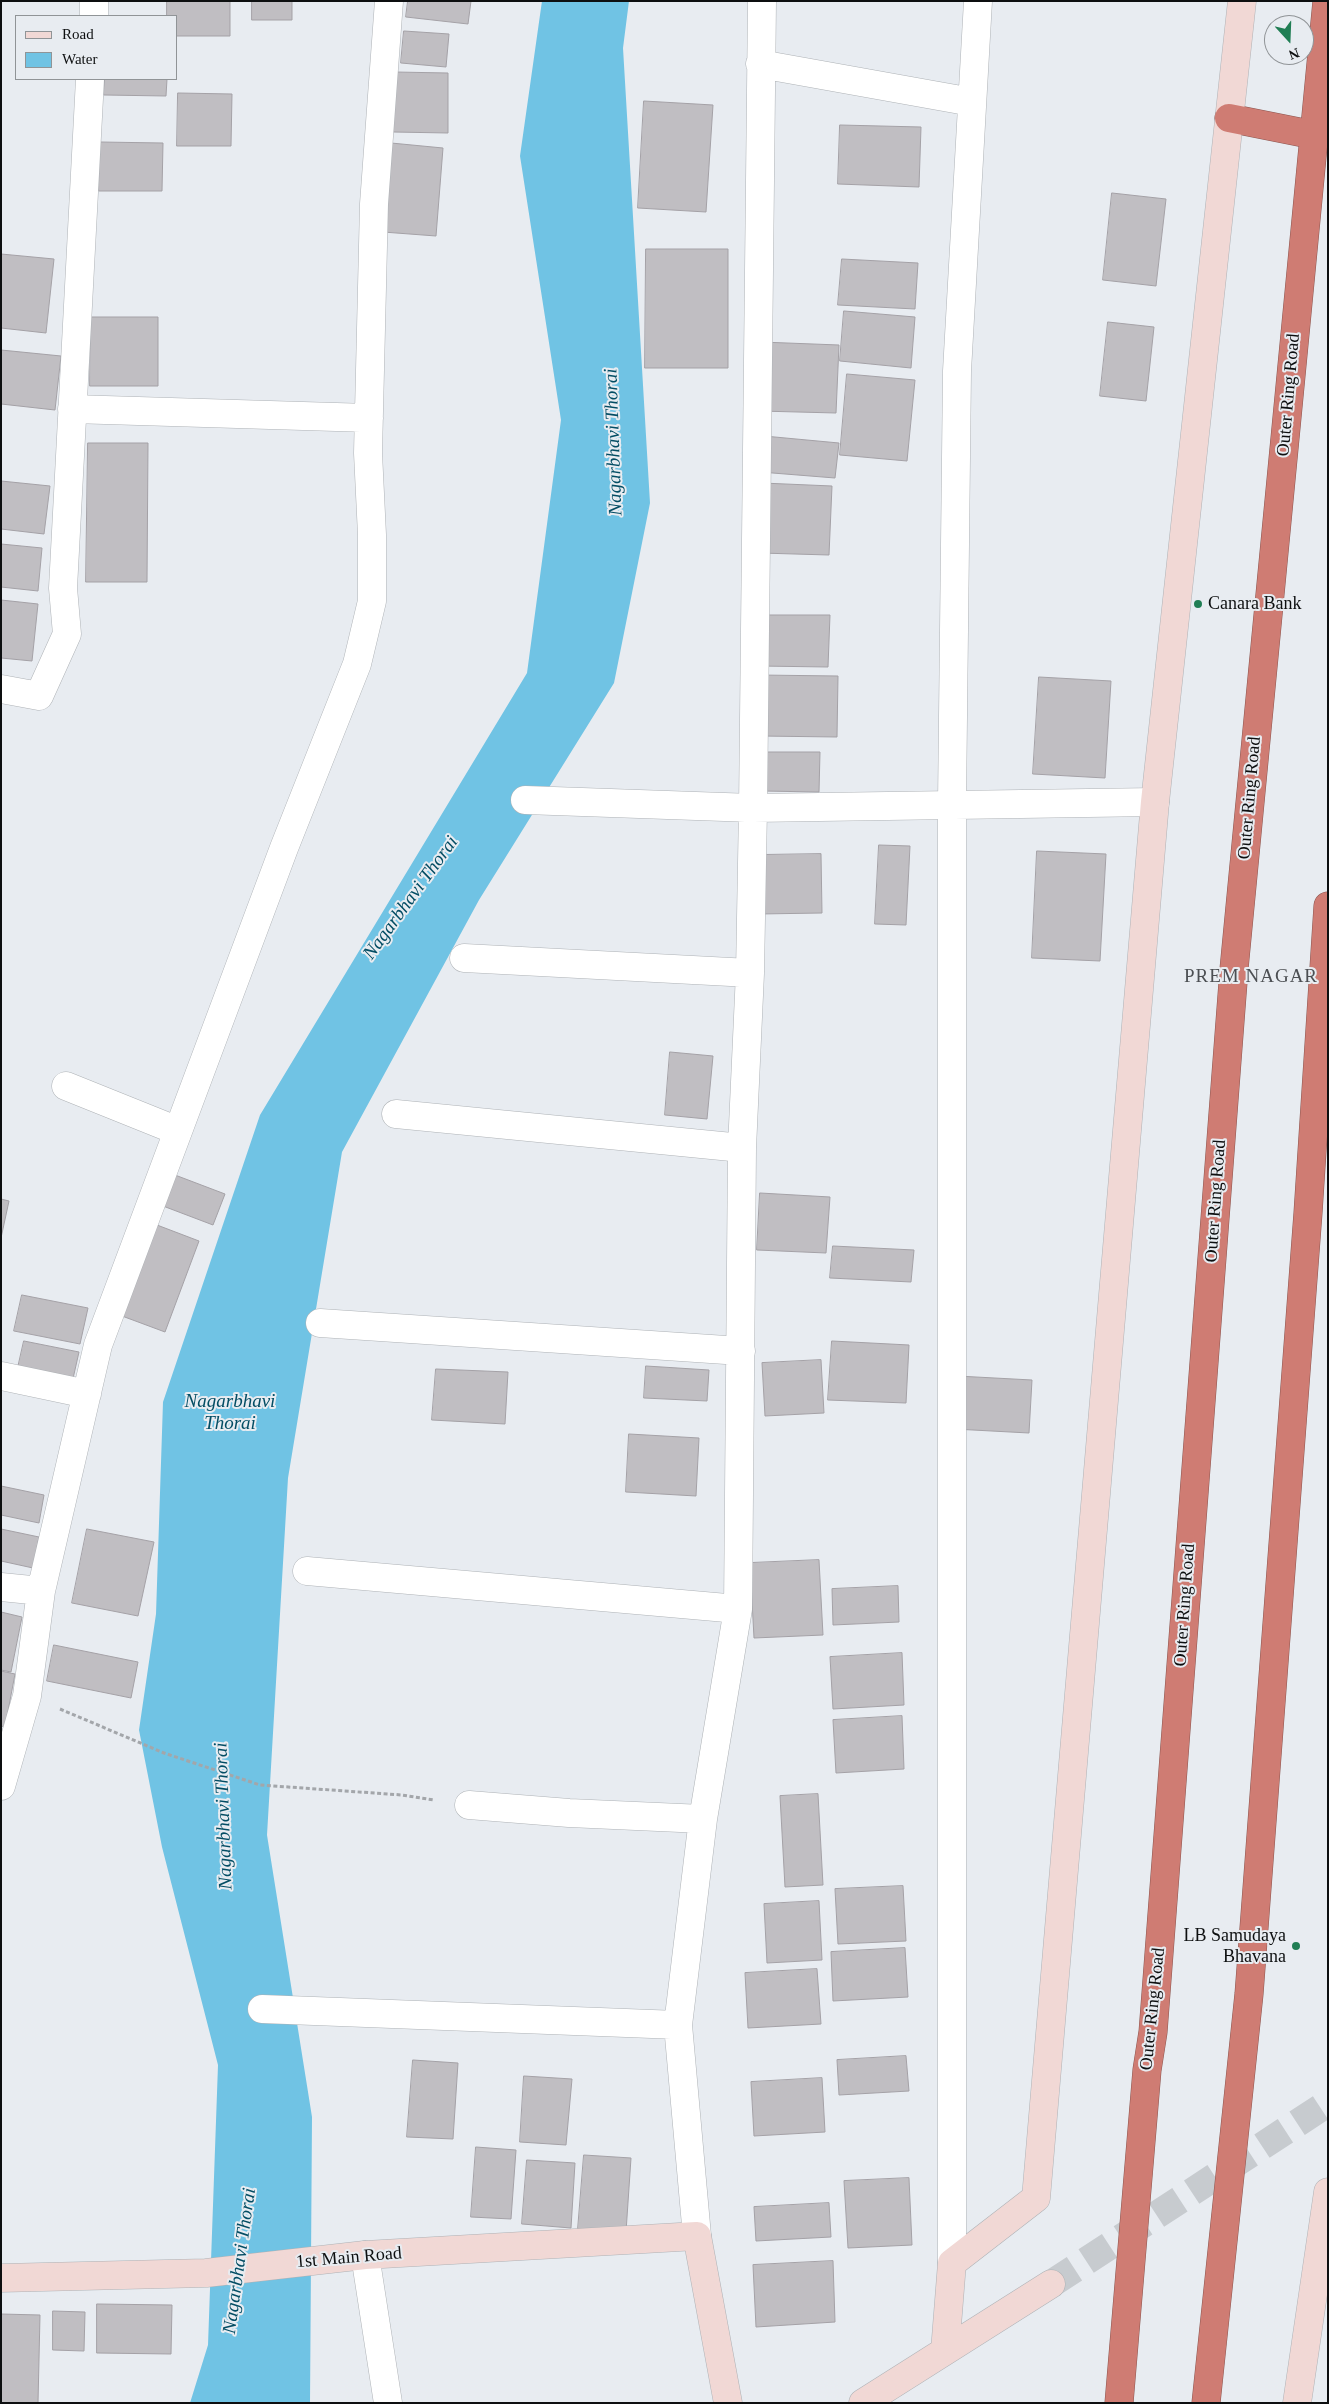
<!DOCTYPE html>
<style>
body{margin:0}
#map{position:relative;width:1329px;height:2404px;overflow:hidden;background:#e8ecf1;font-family:"Times New Roman",serif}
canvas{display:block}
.frame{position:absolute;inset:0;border:2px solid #0d0f10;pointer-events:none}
.legend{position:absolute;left:15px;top:15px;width:162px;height:65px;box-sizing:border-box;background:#e8ecf1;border:1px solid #909497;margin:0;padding:6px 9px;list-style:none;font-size:15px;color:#0d0f10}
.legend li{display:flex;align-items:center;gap:10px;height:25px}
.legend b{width:25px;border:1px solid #909497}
.north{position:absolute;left:1264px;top:15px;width:50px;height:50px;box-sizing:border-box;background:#e8ecf1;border:1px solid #909497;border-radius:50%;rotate:160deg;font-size:14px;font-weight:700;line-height:20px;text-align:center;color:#0d0f10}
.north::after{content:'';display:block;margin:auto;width:18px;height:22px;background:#207e54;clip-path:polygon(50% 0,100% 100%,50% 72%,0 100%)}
</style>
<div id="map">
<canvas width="1329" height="2404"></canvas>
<div class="frame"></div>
<ul class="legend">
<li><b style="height:6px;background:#f1d8d5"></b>Road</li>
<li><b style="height:14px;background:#70c3e4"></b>Water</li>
</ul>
<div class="north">N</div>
</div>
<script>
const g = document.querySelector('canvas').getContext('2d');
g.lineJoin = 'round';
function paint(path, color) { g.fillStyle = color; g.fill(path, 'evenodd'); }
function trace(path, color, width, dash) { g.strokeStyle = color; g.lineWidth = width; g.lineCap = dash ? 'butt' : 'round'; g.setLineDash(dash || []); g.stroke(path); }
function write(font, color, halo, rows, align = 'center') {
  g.font = font + ' "Times New Roman",serif'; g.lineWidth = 4; g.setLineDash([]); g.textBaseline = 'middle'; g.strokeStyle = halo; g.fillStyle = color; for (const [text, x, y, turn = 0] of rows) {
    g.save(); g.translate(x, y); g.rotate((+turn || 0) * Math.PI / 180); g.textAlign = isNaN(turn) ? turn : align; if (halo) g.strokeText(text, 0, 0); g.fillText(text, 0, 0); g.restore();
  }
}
paint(new Path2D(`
 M542,1H629L623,48L650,503L614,683L479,900L342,1152L288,1478L267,1835L312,2117L310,2403H190L208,2345L218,2065L162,1847L139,1730L156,1614L163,1402L260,1115L527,673L561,420L520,156Z`), '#70c3e4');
const building = new Path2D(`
 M167,1H230V36H176V16H167Z
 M252,1H292V20H252Z
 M408,1H471L468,24L406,17Z
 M404,31L449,34L446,67L401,63Z
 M395,72L448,73V133L393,132Z
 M105,79H167L166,96L104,95Z
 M178,93L232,94L231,146H177Z
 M644,101L713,105L706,212L638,208Z
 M840,125L921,127L919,187L838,184Z
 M100,142L163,143L162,191H99Z
 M391,143L443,148L436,236L383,232Z
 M1112,193L1166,199L1156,286L1103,280Z
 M646,249H728V368H645Z
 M1,254L54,259L46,333L1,328Z
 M842,259L918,263L915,309L838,305Z
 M844,311L915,317L911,368L840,361Z
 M91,317H158V386H90Z
 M1108,322L1154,327L1146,401L1100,396Z
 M761,342L839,345L836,413L759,411Z
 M1,350L61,356L55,410L1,404Z
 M847,374L915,380L907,461L840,455Z
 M764,436L839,443L835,478L760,472Z
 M88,443H148L147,582H86Z
 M1,481L50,486L44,534L1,529Z
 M762,483L832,486L829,555L760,553Z
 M1,544L42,548L38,591L1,587Z
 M1,600L38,604L32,661L1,658Z
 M759,615H830L828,667L758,666Z
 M759,675L838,676L837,737L759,736Z
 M1039,677L1111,681L1105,778L1033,774Z
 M762,752H820L819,792L762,791Z
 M879,845L910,846L906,925L875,924Z
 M1037,851L1106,854L1100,961L1032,958Z
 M821,854L822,913L759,914V855Z
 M670,1052L713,1056L707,1119L665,1115Z
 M175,1175L225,1194L213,1225L163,1206Z
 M760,1193L830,1197L826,1253L757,1250Z
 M1,1199L9,1201L1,1238Z
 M157,1225L199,1241L165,1332L122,1316Z
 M833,1246L914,1250L911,1282L830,1278Z
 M22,1295L88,1308L80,1344L14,1331Z
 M24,1341L79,1352L72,1383L17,1372Z
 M832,1341L909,1345L906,1403L828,1400Z
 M821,1360L824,1413L765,1416L762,1363Z
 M646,1366L709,1370L707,1401L644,1398Z
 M436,1369L508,1372L505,1424L432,1420Z
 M957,1376L1032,1380L1029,1433L954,1429Z
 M629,1434L699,1438L696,1496L626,1492Z
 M1,1486L44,1495L39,1523L1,1515Z
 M1,1529L39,1537L33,1568L1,1561Z
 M87,1529L154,1542L138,1616L72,1603Z
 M819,1560L823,1635L754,1638L750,1563Z
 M898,1586L899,1622L833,1625L832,1589Z
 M1,1612L22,1617L11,1672L1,1670Z
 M54,1645L138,1662L131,1698L47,1681Z
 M902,1653L904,1705L833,1709L830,1657Z
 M1,1671L15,1674L5,1727L1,1726Z
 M902,1716L904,1769L836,1773L833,1720Z
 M818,1794L823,1885L785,1887L780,1796Z
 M903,1886L906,1941L838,1944L835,1889Z
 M819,1901L822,1960L767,1963L764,1904Z
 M905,1948L908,1997L833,2001L831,1952Z
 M817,1969L821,2024L748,2028L745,1973Z
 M906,2056L909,2091L839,2095L837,2060Z
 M413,2060L458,2063L453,2139L407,2137Z
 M524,2076L572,2079L566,2145L520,2142Z
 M822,2078L825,2132L754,2136L751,2082Z
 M476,2147L516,2150L511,2219L471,2217Z
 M584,2155L631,2158L626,2232L578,2229Z
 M527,2160L575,2163L571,2228L522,2224Z
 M909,2178L912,2245L848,2248L844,2181Z
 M829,2203L831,2237L756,2241L754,2207Z
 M833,2261L835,2322L756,2327L753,2265Z
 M97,2304L172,2305L171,2354L97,2353Z
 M53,2311L85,2312L84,2351L53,2350Z
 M1,2314L40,2315L38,2403H1Z`);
paint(building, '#c0bec2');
trace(building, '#a4a1a6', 1);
trace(new Path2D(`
 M1051,2284L1328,2103`), '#c7cbcf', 28, [28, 14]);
const street = new Path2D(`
 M94,16V1
 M760,64L972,102
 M72,409L369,418
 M1,689L39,696L67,634L63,588L90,79
 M525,800L753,808L1155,802
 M464,958L750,973
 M66,1086L178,1131
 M396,1114L742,1148
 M320,1323L741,1351
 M1,1376L87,1394
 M307,1571L738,1609
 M1,1587L41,1591
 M1,1786L27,1696L41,1591L98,1345L284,848L357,664L372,601V535L368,453L374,204L389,1
 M469,1805L569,1813L703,1819
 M262,2009L678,2025
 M697,2236L678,2025L703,1819L738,1609L742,1148L750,973L753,808L762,1
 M365,2255L388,2403
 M952,2263V803L957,371L978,1`);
const secondary = new Path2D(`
 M1,2278L206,2273L365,2255L697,2236L728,2403
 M945,2351L952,2263L1036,2198L1155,802L1242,1
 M863,2403L1051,2284
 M1297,2403L1328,2192`);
const highway = new Path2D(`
 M1229,118L1314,135
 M1119,2403L1147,2070L1153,2032L1234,969L1327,1
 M1206,2403L1249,1994L1308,1213L1328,906`);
trace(street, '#aeb2b6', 29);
trace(secondary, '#aeb2b6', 29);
trace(highway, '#8b5650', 29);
trace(new Path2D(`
 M60,1709L164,1753L260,1785L402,1795L434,1800`), '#a3a6aa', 3, [4, 2.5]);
trace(street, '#fff', 28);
trace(secondary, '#f1d8d5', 28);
trace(highway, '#cf7c73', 28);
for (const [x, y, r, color] of [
 [1198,604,5,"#207e54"],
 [1296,1946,5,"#207e54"]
]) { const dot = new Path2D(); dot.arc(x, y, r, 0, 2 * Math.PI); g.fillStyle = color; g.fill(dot); trace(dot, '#e8ecf1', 2); }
write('18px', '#0d0f10', '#e8ecf1', [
 ["Outer Ring Road",1289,395,-85],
 ["Outer Ring Road",1250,798,-85],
 ["Outer Ring Road",1216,1201,-86],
 ["Outer Ring Road",1185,1605,-86],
 ["Outer Ring Road",1153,2009,-84],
 ["1st Main Road",349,2258,-5]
]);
write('18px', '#0d0f10', '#e8ecf1', [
 ["Canara Bank",1208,604],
 ["LB Samudaya",1286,1936,"right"],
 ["Bhavana",1286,1957,"right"]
], 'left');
write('italic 19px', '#034d64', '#e8ecf1', [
 ["Nagarbhavi Thorai",614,442,-92],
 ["Nagarbhavi Thorai",411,898,-54],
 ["Nagarbhavi",230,1402],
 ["Thorai",230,1424],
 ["Nagarbhavi Thorai",224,1816,-92],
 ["Nagarbhavi Thorai",240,2261,-82]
]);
g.letterSpacing = '1px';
write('19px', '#4c4f53', '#e8ecf1', [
 ["PREM NAGAR",1251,977]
]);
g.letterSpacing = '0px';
</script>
